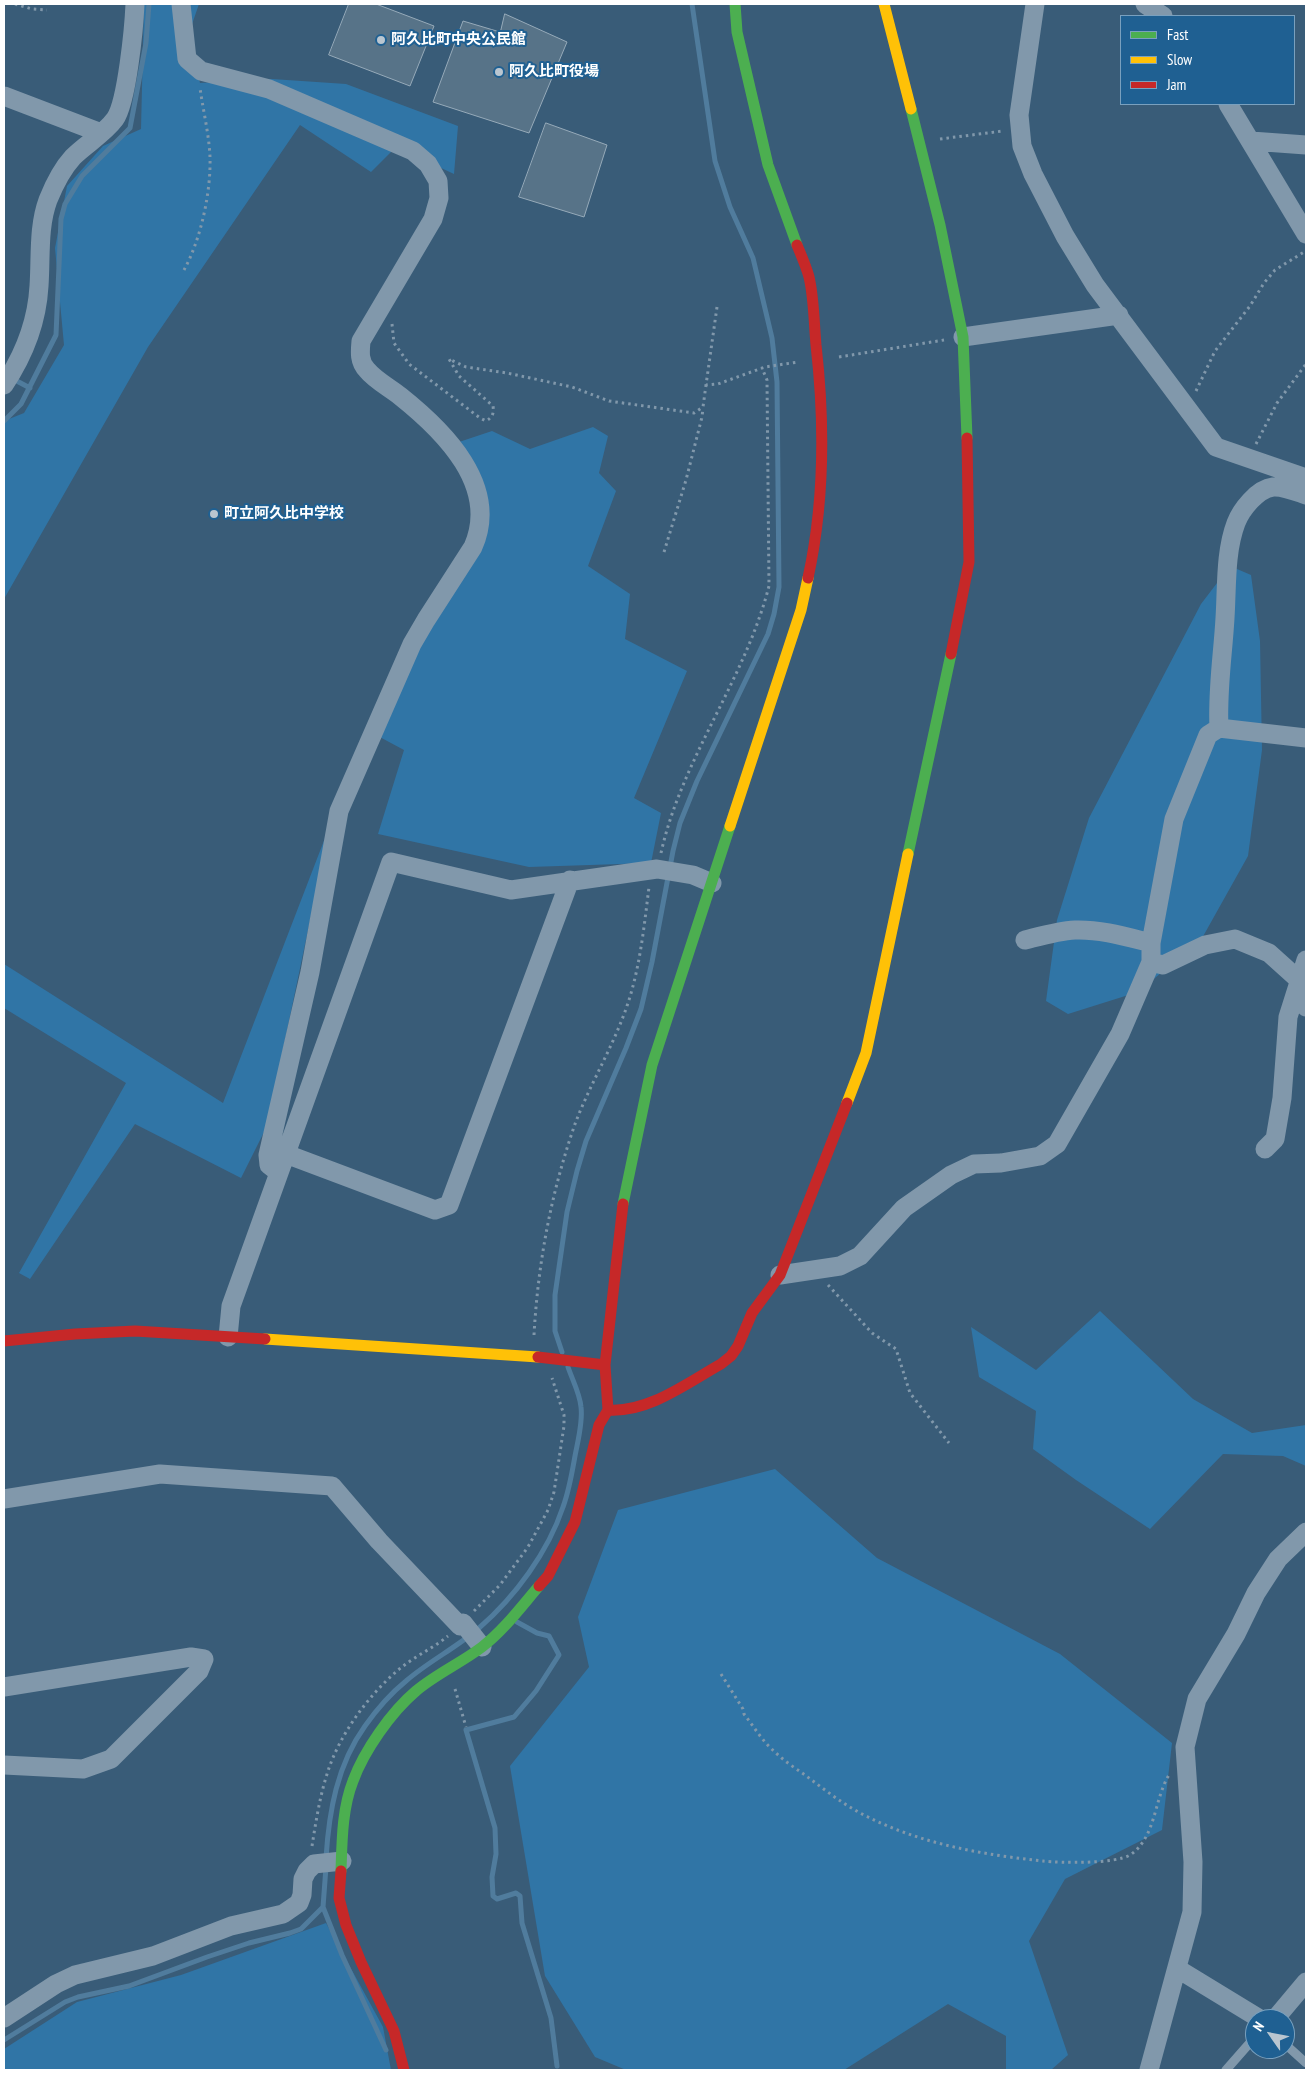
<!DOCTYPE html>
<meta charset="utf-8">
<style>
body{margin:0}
#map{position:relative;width:1310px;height:2074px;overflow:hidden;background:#395c78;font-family:"PT Sans Narrow",sans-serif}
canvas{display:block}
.frame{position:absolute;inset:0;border:5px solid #fff;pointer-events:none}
.legend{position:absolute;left:1120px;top:15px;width:175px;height:90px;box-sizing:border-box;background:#1f6092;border:1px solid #79a0be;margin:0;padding:6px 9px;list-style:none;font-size:15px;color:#fff}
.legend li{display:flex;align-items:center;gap:10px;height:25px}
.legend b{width:25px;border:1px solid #79a0be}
.north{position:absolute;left:1245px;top:2009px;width:50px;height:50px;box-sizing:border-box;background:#1f6092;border:1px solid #79a0be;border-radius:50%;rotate:303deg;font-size:14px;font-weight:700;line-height:20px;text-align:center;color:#fff}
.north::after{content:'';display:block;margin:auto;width:18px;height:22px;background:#bac6d0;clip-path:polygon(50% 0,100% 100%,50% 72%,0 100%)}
</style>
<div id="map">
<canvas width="1310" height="2074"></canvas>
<div class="frame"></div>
<ul class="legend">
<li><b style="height:6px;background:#4caf50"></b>Fast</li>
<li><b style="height:6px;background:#ffc107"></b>Slow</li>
<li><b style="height:6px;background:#c62828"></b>Jam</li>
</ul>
<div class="north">N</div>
</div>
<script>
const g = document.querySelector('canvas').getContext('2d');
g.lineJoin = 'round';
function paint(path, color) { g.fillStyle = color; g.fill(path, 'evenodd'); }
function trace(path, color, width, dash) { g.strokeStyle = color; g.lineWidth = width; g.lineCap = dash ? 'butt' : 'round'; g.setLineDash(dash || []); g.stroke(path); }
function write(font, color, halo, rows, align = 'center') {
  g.font = font + ' "PT Sans Narrow","Noto Sans JP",sans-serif'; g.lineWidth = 4; g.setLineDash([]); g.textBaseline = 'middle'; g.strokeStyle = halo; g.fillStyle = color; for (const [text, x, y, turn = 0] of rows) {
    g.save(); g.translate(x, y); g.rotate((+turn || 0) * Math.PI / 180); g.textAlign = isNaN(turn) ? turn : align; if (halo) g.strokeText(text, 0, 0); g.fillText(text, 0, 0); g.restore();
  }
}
paint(new Path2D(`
 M144,4H199L189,33L200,83L272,79L346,84L458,126L454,174L396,147L371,172L300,125L148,347L4,599V421L24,413L64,345L55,248L67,186L103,146L141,129Z
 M593,427L608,436L599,473L616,491L588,566L630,594L625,639L687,671L634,798L661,813L651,863L529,867L378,834L404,750L376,735L418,644L483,536L456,443L492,431L530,449Z
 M1230,566L1251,575L1260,641L1262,750L1248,856L1201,940L1138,992L1068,1014L1046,1001L1057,920L1089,818L1201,604Z
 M330,825L267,1126L241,1178L135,1124L30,1279L19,1273L126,1083L4,1008V964L223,1103Z
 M1100,1311L1193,1399L1252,1433L1306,1425V1466L1283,1456L1223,1454L1150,1529L1076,1480L1033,1449L1036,1411L979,1377L971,1327L1036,1370Z
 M775,1469L877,1558L1060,1654L1172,1743L1162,1830L1065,1879L1029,1941L1068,2055L1051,2070H1006V2036L948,2004L844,2070H626L595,2057L545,1976L510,1766L589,1667L578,1617L618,1510Z
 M326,1923L383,2027L391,2070H4V2049L77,2002L181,1975Z`), '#3075a6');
trace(new Path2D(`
 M13,379L30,388
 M4,421L21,404L56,335L61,219L65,204L82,176L130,128L146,43L149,4
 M562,1352L555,1331V1295L567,1212L577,1171L586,1141L626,1048L641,1009L652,962L673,851L680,823L697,781L768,634L774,614L779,587L777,382L772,338L753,258L730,207L715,161L692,4
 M517,1622L537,1633L549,1636L559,1655L536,1691L514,1717L466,1730L495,1828L496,1854L492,1877L493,1896L497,1899L516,1893L520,1896L522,1923L551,2018L557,2066
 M326,1858C329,1811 337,1765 365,1726C377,1709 390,1694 406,1681C429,1661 456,1648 479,1628C515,1597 548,1552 563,1507C569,1491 572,1473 575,1456C578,1440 583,1422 581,1407C580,1394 572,1379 568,1367
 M323,1907L342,1955L386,2050
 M4,2040L65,2002L78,1997L129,1986L207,1957L249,1943L290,1933L301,1929L323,1907L326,1867`), '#507c9d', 5);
const building = new Path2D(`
 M349,4H376L434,26L410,86L329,55Z
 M505,14L567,42L529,133L433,102L463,21L500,32Z
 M546,123L607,145L584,217L519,197Z`);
paint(building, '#577388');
trace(building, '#96aab9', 1);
trace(new Path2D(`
 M15,4L32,9L47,10
 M940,139L1003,131
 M184,270C201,239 211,192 210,157C209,134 203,110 200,88
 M717,307L706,385L718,384L765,367L798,362
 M392,324L394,343L409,364L480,418L486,421C493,417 494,413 493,406L459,376L449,359L466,367L507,373L572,387L609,401L694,413L703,407L706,385
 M839,357L944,340
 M1196,391L1215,351L1250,306L1264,283L1275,270L1304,252
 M1256,444L1277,403L1306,364
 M664,552L686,480L702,417L703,408
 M661,853C682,758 745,680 769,586L767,380L762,368
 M828,1285L872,1333L896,1349L910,1393L949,1443
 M534,1335C538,1263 551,1193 575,1124C590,1084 613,1047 627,1006C640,968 644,927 649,887
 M474,1611L500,1585L528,1547L548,1510L554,1492L564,1426V1415L552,1378
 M721,1674L743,1709L744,1714C754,1727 763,1742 775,1752C784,1761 795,1768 805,1775C825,1790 845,1806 868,1817C922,1844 984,1855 1043,1861C1062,1863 1115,1864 1130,1855C1156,1838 1154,1799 1169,1775
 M455,1689L466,1727
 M312,1846C316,1821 320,1795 328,1771C340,1734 368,1696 397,1671C413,1657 432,1649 448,1636`), '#8198ab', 3, [2.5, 4]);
trace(new Path2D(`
 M1285,2044L1306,2063
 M1226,2070L1255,2037`), '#8198ab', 9);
trace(new Path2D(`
 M181,4L187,59L201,71L269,89L413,151L428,164L438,181L439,198L433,219L361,341C360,352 359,362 367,370C375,380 390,388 400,396C444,431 500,486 473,547L426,620L412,644L339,811L310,972L268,1155L269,1165L278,1172
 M1035,4L1019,115L1022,146L1033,174L1065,236L1095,285L1216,447L1306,478
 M1145,4L1163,16
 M4,96L101,133
 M1228,104L1306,234
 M1251,141L1306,145
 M963,337L1119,315
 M4,385C24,355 37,322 39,286C41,257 38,227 48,200C54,185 62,169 73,157C86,144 104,134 115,119C127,102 134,27 135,4
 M1219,728C1217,691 1223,654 1225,618C1227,587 1225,552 1236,523C1241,510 1257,489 1273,487C1283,486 1297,492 1306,495
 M1025,940C1041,936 1058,931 1075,930C1100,929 1127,937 1151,943
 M1151,962L1163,965L1205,945L1235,939L1269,953L1299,980L1306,1007
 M1265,1149L1275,1139L1282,1098L1288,1017L1306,960
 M286,1154L435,1210L449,1205L570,880
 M780,1275L840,1266L860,1256L904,1208L951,1175L974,1164L1001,1163L1040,1156L1057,1144L1120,1034L1151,962V943L1174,819L1208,735L1219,728L1306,738
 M228,1337L231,1306L391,862L511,890L657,869L693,875L712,883
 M4,1499L160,1474L332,1486L379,1541L460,1626L463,1623L482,1647
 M4,1687L191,1657L204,1659L199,1671L111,1759L83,1769L4,1765
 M1178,1969L1260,2019
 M4,2018L56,1984L75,1975L153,1956L231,1926L283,1914L299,1903L302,1895L303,1879L307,1871L314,1864L342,1861
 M1275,2019L1306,1982
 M1149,2070L1192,1912L1193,1862L1185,1747L1197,1699L1236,1634L1256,1593L1278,1559L1306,1532`), '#8198ab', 19);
trace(new Path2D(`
 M735,4L737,32L768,165L797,245
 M911,109L940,225L963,337L967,438
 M908,854L951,654
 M623,1204L652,1065L730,826
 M341,1871C342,1841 342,1809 353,1781C364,1751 391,1712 416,1691C436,1674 461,1663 482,1647C504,1630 521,1607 539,1586`), '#4caf50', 11);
trace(new Path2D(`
 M884,4L911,109
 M730,826L801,610L808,578
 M847,1103L866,1053L908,854
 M265,1339L538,1357`), '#ffc107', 11);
trace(new Path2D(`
 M797,245C801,255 806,266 809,277C814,298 814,323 816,345C825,424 825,500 808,578
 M951,654L969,562L967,438
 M4,1341L75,1334L135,1331L265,1339
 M538,1357L605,1365
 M608,1410C648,1413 687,1383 721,1364L731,1356L738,1346L752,1313L780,1275L847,1103
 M539,1586L548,1576L575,1522L599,1425L608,1410L605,1365L623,1204
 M341,1871L339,1898L346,1925L361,1962L394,2031L404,2070`), '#c62828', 11);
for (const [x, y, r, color] of [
 [381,40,5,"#bac6d0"],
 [499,72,5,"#bac6d0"],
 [214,514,5,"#bac6d0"]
]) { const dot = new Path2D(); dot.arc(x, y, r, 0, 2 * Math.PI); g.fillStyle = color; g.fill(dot); trace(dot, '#1f6092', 2); }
write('bold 15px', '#fff', '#1f6092', [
 ["阿久比町中央公民館",391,40],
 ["阿久比町役場",509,72],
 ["町立阿久比中学校",224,514]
], 'left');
</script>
